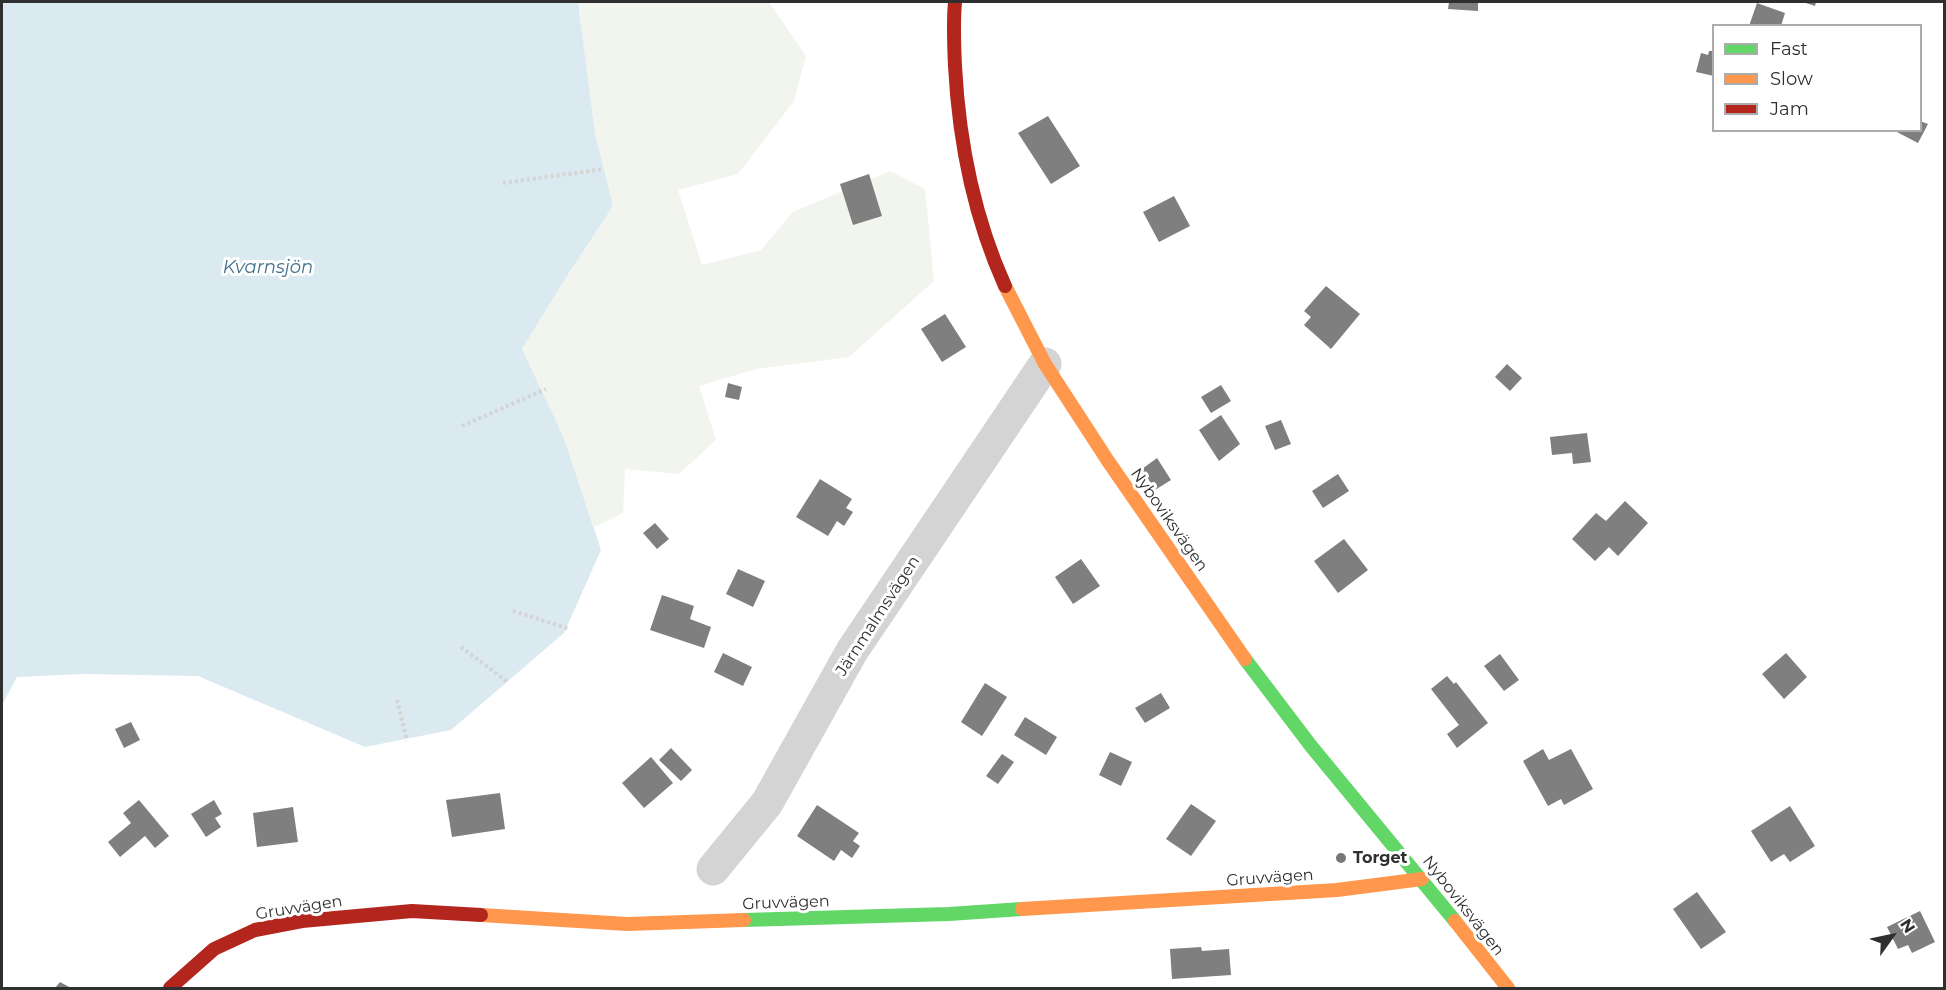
<!DOCTYPE html>
<meta charset="utf-8">
<style>
body{margin:0}
#map{position:relative;width:1946px;height:990px;overflow:hidden;background:#fff;font-family:Montserrat,sans-serif}
canvas{display:block}
.frame{position:absolute;inset:0;border:3px solid #2f2f2f;pointer-events:none}
.legend{position:absolute;left:1712px;top:24px;width:210px;height:108px;box-sizing:border-box;background:#fff;border:2px solid #acacac;margin:0;padding:8px 10px;list-style:none;font-size:18px;color:#2f2f2f}
.legend li{display:flex;align-items:center;gap:12px;height:30px}
.legend b{width:30px;border:2px solid #acacac}
.north{position:absolute;left:1862px;top:906px;width:60px;height:60px;-webkit-text-stroke:4px #fff;paint-order:stroke;rotate:57deg;font-size:16px;font-weight:700;line-height:24px;text-align:center;color:#2f2f2f}
.north::after{content:'';display:block;margin:auto;width:21px;height:27px;background:#2f2f2f;clip-path:polygon(50% 0,100% 100%,50% 72%,0 100%)}
</style>
<div id="map">
<canvas width="1946" height="990"></canvas>
<div class="frame"></div>
<ul class="legend">
<li><b style="height:8px;background:#63d668"></b>Fast</li>
<li><b style="height:8px;background:#ff974d"></b>Slow</li>
<li><b style="height:8px;background:#b3261e"></b>Jam</li>
</ul>
<div class="north">N</div>
</div>
<script>
const g = document.querySelector('canvas').getContext('2d');
g.lineJoin = 'round';
function paint(path, color) { g.fillStyle = color; g.fill(path, 'evenodd'); }
function trace(path, color, width, dash) { g.strokeStyle = color; g.lineWidth = width; g.lineCap = dash ? 'butt' : 'round'; g.setLineDash(dash || []); g.stroke(path); }
function write(font, color, halo, rows, align = 'center') {
  g.font = font + ' Montserrat,sans-serif'; g.lineWidth = 6; g.setLineDash([]); g.textBaseline = 'middle'; g.strokeStyle = halo; g.fillStyle = color; for (const [text, x, y, turn = 0] of rows) {
    g.save(); g.translate(x, y); g.rotate((+turn || 0) * Math.PI / 180); g.textAlign = isNaN(turn) ? turn : align; if (halo) g.strokeText(text, 0, 0); g.fillText(text, 0, 0); g.restore();
  }
}
paint(new Path2D(`
 M578,2H769L806,56L794,101L738,174L678,190L702,265L761,250L793,212L890,171L925,189L934,281L849,357L756,369L699,386L716,440L679,474L625,469L623,513L594,527L564,438L522,349L567,276L613,206L595,133Z`), '#f1f5ed');
paint(new Path2D(`
 M2,2H578L595,133L613,206L567,276L522,349L564,438L601,550L564,633L451,730L365,747L198,676L83,674L17,677L2,705Z`), '#dbe9f1');
paint(new Path2D(`
 M1449,2H1478V11L1448,9Z
 M1803,2H1816L1815,6Z
 M1757,3L1785,13L1781,26H1749Z
 M1709,51H1714V76L1696,72L1701,53L1708,55Z
 M1048,116L1080,166L1051,184L1018,133Z
 M1920,121L1928,124L1918,143L1893,130H1920Z
 M869,174L882,216L853,225L840,184Z
 M1174,196L1190,226L1159,242L1143,212Z
 M1326,286L1360,314L1331,349L1304,325L1311,317L1304,311Z
 M945,314L966,347L942,362L921,329Z
 M1507,364L1522,378L1510,391L1495,377Z
 M728,383L742,387L739,400L725,397Z
 M1221,385L1231,401L1211,413L1201,397Z
 M1221,415L1240,444L1219,461L1199,430Z
 M1281,420L1291,444L1275,450L1265,426Z
 M1587,433L1591,462L1573,464L1572,453L1552,455L1550,437Z
 M1157,458L1171,480L1155,490L1142,469Z
 M1338,474L1349,491L1323,508L1312,491Z
 M820,479L852,499L846,508L853,512L844,526L837,521L828,536L796,517Z
 M1625,501L1648,523L1618,556L1609,547L1595,561L1572,539L1596,513L1606,521Z
 M655,523L669,539L657,549L643,533Z
 M1344,539L1368,570L1338,593L1314,561Z
 M1081,559L1100,586L1073,604L1055,577Z
 M738,569L765,581L753,607L726,594Z
 M662,595L694,606L690,619L711,627L704,648L650,630Z
 M723,653L752,667L743,686L714,672Z
 M1786,653L1807,677L1784,699L1762,674Z
 M1500,654L1519,680L1504,691L1484,666Z
 M1447,676L1454,684L1456,682L1488,723L1457,748L1447,734L1459,725L1431,689Z
 M985,683L1007,697L982,736L961,722Z
 M1161,693L1170,708L1145,723L1135,708Z
 M1025,717L1057,737L1046,755L1014,735Z
 M131,722L140,740L124,748L115,729Z
 M671,748L692,770L681,781L659,760Z
 M1543,749L1549,760L1571,749L1593,789L1564,805L1561,799L1548,806L1523,761Z
 M1110,752L1132,762L1121,786L1099,775Z
 M1002,754L1014,762L998,784L986,776Z
 M651,757L673,783L644,808L622,783Z
 M500,793L505,829L452,837L446,800Z
 M139,800L169,836L155,848L145,836L120,857L108,842L131,823L123,813Z
 M214,800L222,814L215,818L221,827L206,837L191,814Z
 M1191,804L1216,821L1191,856L1166,839Z
 M817,805L859,833L853,841L860,846L852,858L841,850L834,861L797,836Z
 M1790,806L1815,846L1790,862L1784,854L1771,862L1751,831Z
 M293,807L298,842L257,847L253,813Z
 M1697,892L1726,932L1701,949L1673,909Z
 M1920,911L1935,942L1912,953L1908,945L1898,949L1887,927Z
 M1201,947L1202,951L1229,949L1231,975L1172,979L1170,949Z
 M60,982L71,988H55Z`), '#7f7f7f');
trace(new Path2D(`
 M503,183L604,169
 M462,426L546,389
 M513,611L569,629
 M461,647L509,683
 M397,700L407,741`), '#d4d4d4', 4, [3, 3]);
trace(new Path2D(`
 M713,869L767,803L852,651L1045,364`), '#d4d4d4', 33);
trace(new Path2D(`
 M1245,659L1311,746L1455,921
 M744,920L949,914L1022,909`), '#63d668', 14);
trace(new Path2D(`
 M1005,286L1045,364L1108,461L1245,659
 M1022,909L1337,890L1422,879
 M481,915L627,924L744,920
 M1455,921L1508,988`), '#ff974d', 14);
trace(new Path2D(`
 M955,2C953,24 954,45 955,66C959,142 974,217 1005,286
 M170,988L214,949L255,930L302,921L412,911L481,915`), '#b3261e', 14);
for (const [x, y, r, color] of [
 [1341,858,6,"#787878"]
]) { const dot = new Path2D(); dot.arc(x, y, r, 0, 2 * Math.PI); g.fillStyle = color; g.fill(dot); trace(dot, '#fff', 2); }
write('16px', '#2f2f2f', '#fff', [
 ["Nyboviksvägen",1169,520,55],
 ["Järnmalmsvägen",878,616,-57],
 ["Gruvvägen",1270,878,-4],
 ["Gruvvägen",786,903,-2],
 ["Nyboviksvägen",1463,906,52],
 ["Gruvvägen",299,908,-9]
]);
write('bold 16px', '#2f2f2f', '#fff', [
 ["Torget",1353,858]
], 'left');
write('italic 18px', '#40718e', '#fff', [
 ["Kvarnsjön",268,268]
]);
</script>
